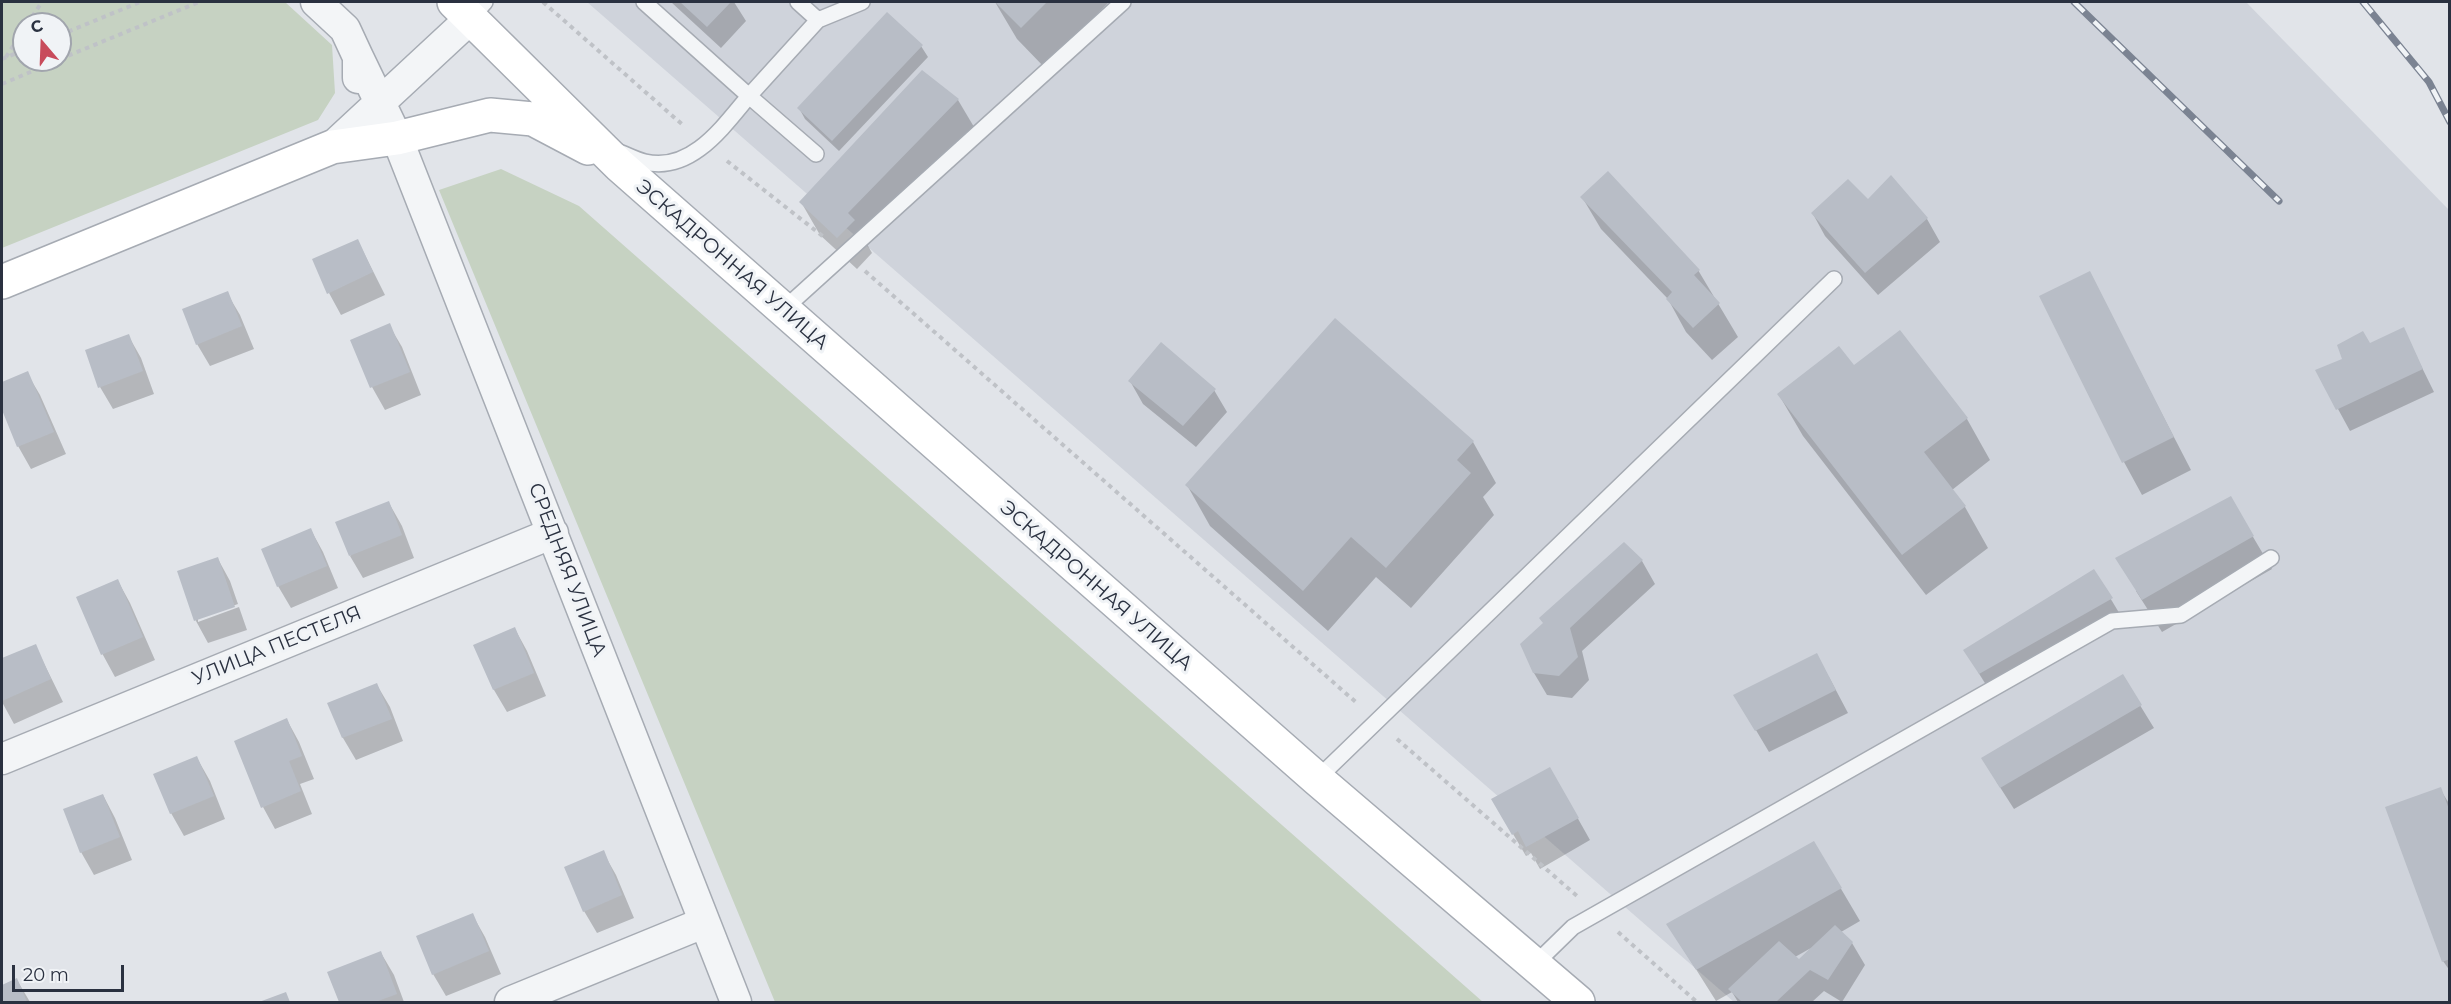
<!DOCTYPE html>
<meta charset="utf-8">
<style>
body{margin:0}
#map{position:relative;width:2451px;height:1004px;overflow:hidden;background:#e1e4e9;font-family:Montserrat,sans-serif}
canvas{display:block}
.frame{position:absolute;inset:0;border:3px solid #2a3140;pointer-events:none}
.north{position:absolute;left:12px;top:12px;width:60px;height:60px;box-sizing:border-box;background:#f0f3f6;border:2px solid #a1a5ad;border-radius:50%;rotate:341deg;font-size:16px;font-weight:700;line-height:24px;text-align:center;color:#2a3140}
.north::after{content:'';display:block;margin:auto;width:21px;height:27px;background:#c84b5b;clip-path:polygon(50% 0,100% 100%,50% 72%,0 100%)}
.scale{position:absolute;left:12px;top:965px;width:112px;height:27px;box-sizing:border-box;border:3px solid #2a3140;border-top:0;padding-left:8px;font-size:18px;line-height:21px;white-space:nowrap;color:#2a3140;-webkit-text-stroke:4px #f0f3f6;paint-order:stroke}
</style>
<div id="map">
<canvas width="2451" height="1004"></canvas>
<div class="frame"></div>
<div class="north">С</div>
<div class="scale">20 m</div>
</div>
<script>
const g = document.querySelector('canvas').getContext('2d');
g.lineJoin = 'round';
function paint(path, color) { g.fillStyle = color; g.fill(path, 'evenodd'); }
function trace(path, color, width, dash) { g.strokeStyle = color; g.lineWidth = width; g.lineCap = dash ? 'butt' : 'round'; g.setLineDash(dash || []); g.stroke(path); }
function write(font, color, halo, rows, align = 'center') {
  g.font = font + ' Montserrat,sans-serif'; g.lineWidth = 6; g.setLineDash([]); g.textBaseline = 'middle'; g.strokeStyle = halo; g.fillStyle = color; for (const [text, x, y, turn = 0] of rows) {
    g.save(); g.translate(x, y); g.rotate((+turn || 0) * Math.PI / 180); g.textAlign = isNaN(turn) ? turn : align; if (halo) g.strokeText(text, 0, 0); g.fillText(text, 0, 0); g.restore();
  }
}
paint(new Path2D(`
 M587,2H2246L2449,210V1002H1734Z`), '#cfd3db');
paint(new Path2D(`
 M2,2H285L332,45L335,93L318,120L2,248ZM24,24H60V60H24Z
 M501,169L579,206L1483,1002H775L439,190Z`), '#c6d2c2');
paint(new Path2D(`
 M671,2H734L746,21L721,48Z
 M995,2H1109L1045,68L1017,39Z
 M921,46L928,57L839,151L805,119L799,108Z
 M922,72L958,100L977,132L867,244L872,253L857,269L820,235L801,202Z
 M1891,177L1927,219L1940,242L1878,295L1825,236L1813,214L1868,201Z
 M1582,197L1698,270L1738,337L1712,360L1686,332L1668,299L1601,229Z
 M358,241L385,295L341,315L329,293Z
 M2089,273L2191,470L2142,495L2124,462L2041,297Z
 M227,293L240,315L254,349L210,366L197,344Z
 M389,325L402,347L421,395L385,410L372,387L352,340Z
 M2403,329L2434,392L2350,431L2338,409L2343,359Z
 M1900,332L1967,419L1990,460L1952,490L1965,507L1988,548L1926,595L1803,436L1779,395L1853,367Z
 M128,335L141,358L154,394L113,409L100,387Z
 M27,373L40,395L66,454L31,469L18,446L2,407V384Z
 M1130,381L1214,390L1227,412L1196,447L1143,404Z
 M1473,442L1496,483L1483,497L1494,515L1411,608L1376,577L1328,631L1210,526L1187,485Z
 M2230,498L2272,569L2162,632L2136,591Z
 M389,503L402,526L414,558L363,578L350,556Z
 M311,530L323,552L338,588L291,608L278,586Z
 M1624,544L1642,561L1655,584L1582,651L1589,680L1572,698L1547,695L1534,673Z
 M218,559L230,581L238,604L198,618V622L239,607L247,630L208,643L196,621L179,572Z
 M2094,571L2124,621L1993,696L1978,672Z
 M118,581L130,603L155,660L115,677L103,655L78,598Z
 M515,629L527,651L546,696L507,712L494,690L475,646Z
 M35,645L63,702L14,724L2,702V660Z
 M2122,676L2154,728L2014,809L1996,781Z
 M1829,677L1848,713L1769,752L1735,695Z
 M377,685L390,707L403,741L356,760L343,738L329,703Z
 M287,720L299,742L314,779L300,784L312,814L275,829L263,807Z
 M197,758L210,781L225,819L184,836L171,813Z
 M1550,769L1590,840L1540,869L1531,853L1526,856L1493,800Z
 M2440,789L2450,805V971L2443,961Z
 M103,795L115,818L132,860L94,875L81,852Z
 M1814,843L1860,921L1841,932L1852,943L1865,965L1842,1002L1824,991L1812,1002H1738L1732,992L1716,1001L1668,925ZM1811,948L1799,961L1795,957Z
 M603,852L616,875L634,918L597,933L584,911Z
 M472,914L485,937L501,974L446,996L433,974Z
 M381,953L394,975L404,1002H341L329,973Z
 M17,980L30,1002H2V987Z`), '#0003');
paint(new Path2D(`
 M680,2H731L707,27Z
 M995,2H1047L1021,28Z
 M887,12L923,45L832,141L797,108Z
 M922,70L959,99L848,213L855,220L837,238L799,202Z
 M1608,171L1700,270L1694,275L1720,303L1693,328L1666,299L1672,292L1580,197Z
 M1891,175L1928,218L1865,273L1811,213L1848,179L1868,199Z
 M358,239L373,272L327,294L312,259Z
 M2090,271L2174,437L2122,463L2039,296Z
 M228,291L242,326L196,345L182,309Z
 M1335,318L1474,441L1457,460L1471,473L1386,568L1351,537L1303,591L1185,485Z
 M390,323L410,372L370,388L350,340Z
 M2404,327L2423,369L2336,410L2315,370L2342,359L2337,345L2363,331L2370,343Z
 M1900,330L1968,418L1924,452L1966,506L1902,555L1777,394L1839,346L1854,365Z
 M129,334L143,371L98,388L85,350Z
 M1161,342L1216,389L1183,426L1128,381Z
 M28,371L54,432L17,447L2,410V382Z
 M2231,496L2254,536L2142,600L2115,558Z
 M389,501L402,535L349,556L335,522Z
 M311,528L327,566L277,587L261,549Z
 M1624,542L1643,560L1570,628L1578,657L1559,676L1533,673L1520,644L1543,623L1539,618Z
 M218,557L235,607L194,621L177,571Z
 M2094,569L2113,598L1979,674L1963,650Z
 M118,579L143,637L101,655L76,597Z
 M515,627L534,673L493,690L473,645Z
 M36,644L51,679L2,701V658Z
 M1817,653L1836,690L1755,731L1733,695Z
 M2123,674L2142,705L2000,788L1981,758Z
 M377,683L392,719L342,738L327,703Z
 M287,718L302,756L289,761L301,791L261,808L234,741Z
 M197,756L214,796L170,814L153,774Z
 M1550,767L1579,818L1526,847L1518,831L1512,835L1491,799Z
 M2441,787L2450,812V959L2442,962L2385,807Z
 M103,794L120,837L80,853L63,809Z
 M1814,841L1842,888L1696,970L1666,924Z
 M604,850L622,895L583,912L564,867Z
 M473,913L489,951L432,975L416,936Z
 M1835,925L1853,942L1828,980L1810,970L1776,1002H1742L1728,989L1779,941L1799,959Z
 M381,951L397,994L375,1002H339L327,972Z
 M17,978L27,1002H2V985Z
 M286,992L290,1002H259Z`), '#b8bdc6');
const lane = new Path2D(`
 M798,2L818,20L862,2
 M471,18L485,2
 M619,152C627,155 636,160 645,162C691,173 723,127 749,96L644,2
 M816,154L749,96L818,20
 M783,310L1123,2
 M1317,779L1834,279
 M1534,965L1573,927L2112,621L2181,615L2271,558`);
const street = new Path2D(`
 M316,2L345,29L358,57V78
 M358,57L397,138L736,1002
 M332,147L471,18
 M2,759L553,533
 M510,1002L703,923`);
const secondary = new Path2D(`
 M454,2L619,165L1317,779L1578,1002
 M2,282L332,147L397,138L490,115L533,119L588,148`);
trace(lane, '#a6abb3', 18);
trace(street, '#a6abb3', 33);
trace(secondary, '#a6abb3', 36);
trace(new Path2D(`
 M543,2L684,126
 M27,24L42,2
 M60,35L140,2
 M6,57L24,29
 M2,59L24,50
 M60,59L199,2
 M2,84L59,60
 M727,161L825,238
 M865,271L1358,704
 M1397,739L1577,896
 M1618,932L1697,1002`), '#bfc2c7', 4, [4.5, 4.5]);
trace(lane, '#f3f5f7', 15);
trace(street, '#f3f5f7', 30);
trace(secondary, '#fff', 33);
const rail = new Path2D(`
 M2074,2L2279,201
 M2363,2L2429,82L2450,122`);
trace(rail, '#7b8392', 7);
trace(rail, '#f0f3f6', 4.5, [14]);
write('20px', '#2a3140', '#f0f3f6', [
 ["ЭСКАДРОННАЯ УЛИЦА",732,265,41],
 ["СРЕДНЯЯ УЛИЦА",567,570,69],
 ["ЭСКАДРОННАЯ УЛИЦА",1096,586,41],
 ["УЛИЦА ПЕСТЕЛЯ",277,646,-22]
]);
</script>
